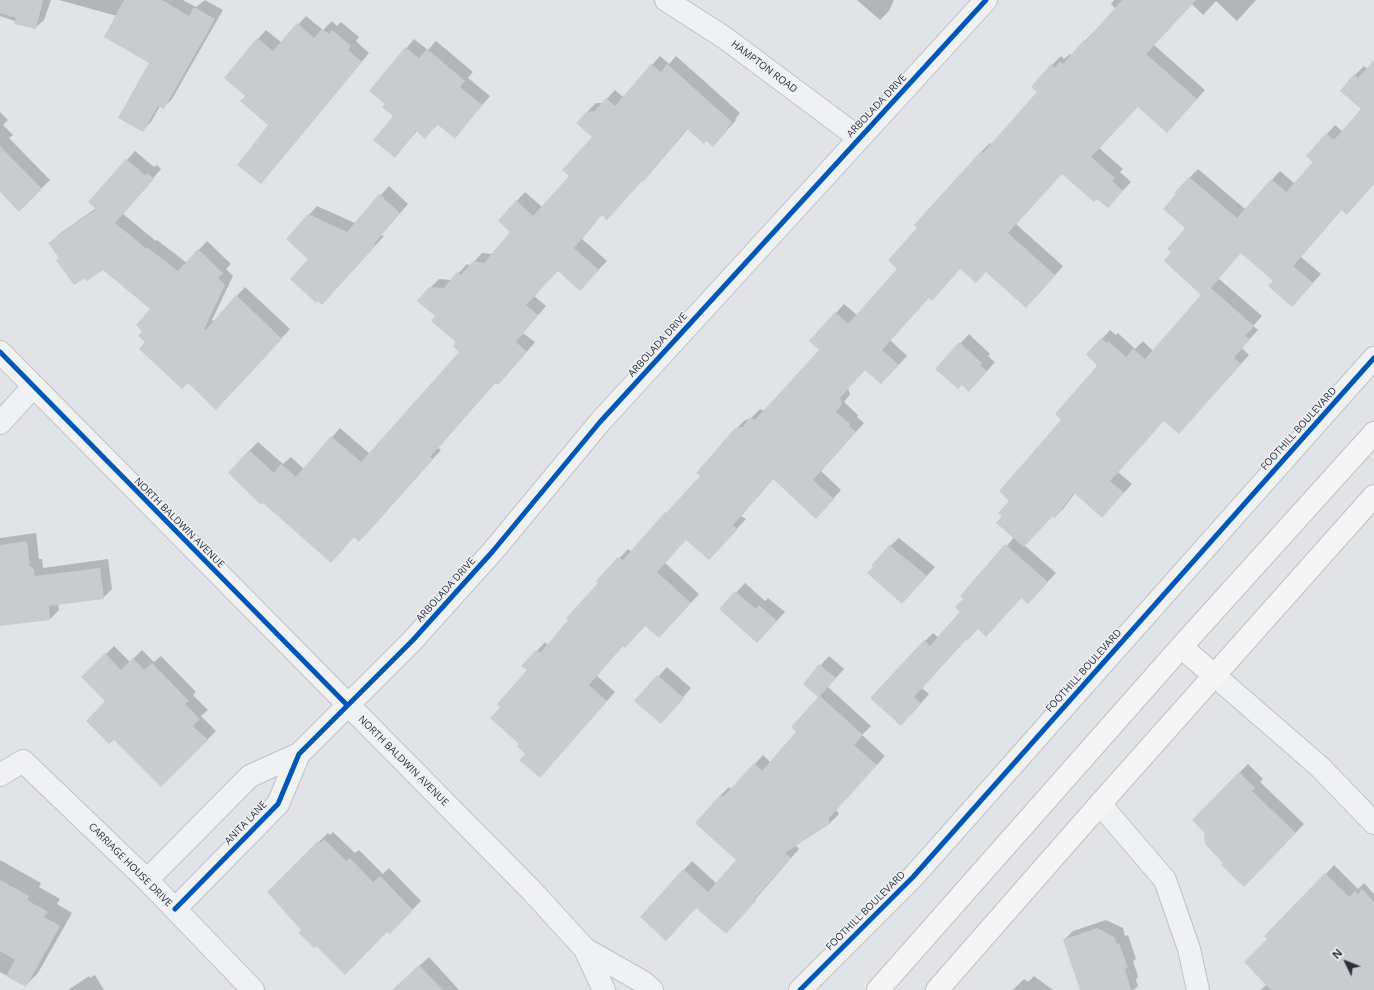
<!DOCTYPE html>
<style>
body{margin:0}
#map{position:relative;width:1374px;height:990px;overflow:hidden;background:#e1e3e6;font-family:"Open Sans",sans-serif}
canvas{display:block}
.north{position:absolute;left:1326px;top:942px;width:40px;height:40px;-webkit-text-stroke:3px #eff1f5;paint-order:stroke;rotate:313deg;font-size:11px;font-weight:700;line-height:16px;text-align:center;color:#29303e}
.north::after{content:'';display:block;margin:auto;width:14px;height:18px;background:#29303e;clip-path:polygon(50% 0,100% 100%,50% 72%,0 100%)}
</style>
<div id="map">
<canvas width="1374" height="990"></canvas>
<div class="north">N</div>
</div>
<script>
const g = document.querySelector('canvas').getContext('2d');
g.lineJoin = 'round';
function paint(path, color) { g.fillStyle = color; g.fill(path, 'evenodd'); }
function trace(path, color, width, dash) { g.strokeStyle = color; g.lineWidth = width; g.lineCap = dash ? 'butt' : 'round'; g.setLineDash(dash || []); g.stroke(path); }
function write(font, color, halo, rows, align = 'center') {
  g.font = font + ' "Open Sans",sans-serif'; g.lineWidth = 3; g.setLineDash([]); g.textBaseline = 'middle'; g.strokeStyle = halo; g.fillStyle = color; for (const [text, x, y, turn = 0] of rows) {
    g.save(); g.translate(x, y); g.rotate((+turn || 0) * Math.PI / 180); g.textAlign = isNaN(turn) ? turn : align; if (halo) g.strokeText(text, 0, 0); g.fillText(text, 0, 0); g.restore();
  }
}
paint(new Path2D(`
 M0,0H51L44,20L35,28L0,16Z
 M59,0H183L196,7L205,0L223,10L172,99L163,108L160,106L151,122L142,131L150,63L117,16Z
 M857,0H894L889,11L880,20Z
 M1114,0H1256L1237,21L1216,1L1203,15L1192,4L1154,45L1205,90L1167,132L1138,106L1099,148L1123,169L1120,172L1131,182L1116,198L1062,173L1016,224L1063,266L1035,298L986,271L960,268L929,297L890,340L907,356L890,374L865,369L848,388L850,394L844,402L858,415L857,417L864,423L821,471L841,490L824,509L774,478L741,516L746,519L709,559L686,539L665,563L699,594L659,637L646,625L624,645L596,675L615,692L548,768L526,754L521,744L528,670L537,651L545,642L548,645L600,583L598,581L628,549L631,552L701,476L736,429L745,420L750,419L760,409L764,411L820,350L836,313L844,304L857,315L899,269L918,228L981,152L990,143L992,145L1039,92L1052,65L1061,56L1064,59L1070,54L1071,55L1116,9L1111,4Z
 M306,16L323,30L332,21L337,26L341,22L359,37L356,41L369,53L269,174L270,125L246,96L258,39L266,30L282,43Z
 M414,39L428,50L436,41L473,72L468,78L490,96L455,137L438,124L425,137L417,131L395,157L394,115L386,104L371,91Z
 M660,56L669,64L676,56L740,113L735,119L736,120L721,137L706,140L688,129L651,172L602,214L582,239L607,261L588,281L558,270L534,296L546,306L523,333L535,342L507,375L496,382L438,448L441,450L368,532L354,536L340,553L249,451L258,442L283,464L291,457L304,469L340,428L370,454L461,351L457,342L436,316L430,288L439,279L452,280L467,264L470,266L482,253L492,254L512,231L517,201L525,192L542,207L570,176L593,136L587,112L596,103H603L615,90L623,97Z
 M1374,61V184L1342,209L1301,257L1321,274L1292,306L1274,281L1241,252L1218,278L1262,316L1253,326L1258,330L1242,348L1249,355L1187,424L1164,420L1118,472L1132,484L1110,508L1075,493L1064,508L1055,517L1053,515L1024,545L1056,573L1028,603L1022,597L986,636L978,628L966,639L922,688L929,694L910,716L925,641L933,633L938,637L961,611L964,599L1014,537L1003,516L1011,501L1098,366L1102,339L1110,330L1116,335L1118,333L1135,349L1143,341L1153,351L1203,295L1173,252L1187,228L1176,192L1198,169L1245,209L1280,171L1295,184L1315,162L1327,134L1335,125L1343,132L1363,109L1355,75L1364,66L1367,69Z
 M0,112L8,120L3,125L13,135L9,138L50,180L19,210L0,190Z
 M135,151L154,167L157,165L161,169L123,214L156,241L157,240L187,263L207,241L231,264L226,269L233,276L212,320L214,321L245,287L290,329L225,400L188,382L146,342L144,331L151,308L103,268L60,258L50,244L58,235L96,208L90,202Z
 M389,186L408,204L381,235L384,236L322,304L310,258L309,215L317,206L355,223Z
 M969,334L990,354L988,356L995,362L977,382L937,369Z
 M36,533L39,559H42L43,568L108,559L112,589L103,598L58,604L59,610L50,619L0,625V538Z
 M899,538L935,567L910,594L890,546Z
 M745,583L765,601L768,598L785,612L757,642L721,609Z
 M114,646L130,662L142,650L154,662L161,656L196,692L193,695L208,710L201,716L216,731L161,786L107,701L83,677Z
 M829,656L844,669L828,687L871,726L862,735L885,756L836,810L839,814L830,823L795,845L799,849L726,933L696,907L684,870L692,861L716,883L737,860L696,823L721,795L729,787L732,789L763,755L770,762L797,732L819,697L804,684Z
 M667,667L691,688L669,714L636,701Z
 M1248,764L1263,779L1260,782L1304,824L1253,877L1225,863L1205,831L1193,820Z
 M333,832L355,853L359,850L383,874L389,868L421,901L390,932L388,930H302L268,892L328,833L330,835Z
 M0,860L41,883L39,887L60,899L57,904L72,913L38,973L25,986L0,972Z
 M1334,865L1358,889L1364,883L1374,894V990H1261L1267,984L1268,939Z
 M1106,920L1123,928L1125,936L1128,935L1136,959L1133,961L1138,976L1136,980L1138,986L1134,990H1081L1064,940L1073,931Z
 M429,957L459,990H403L407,977Z
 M95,975L104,990H68L89,976L90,978Z
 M1034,976L1053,990H1013L1024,979L1028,982Z`), '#0003');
paint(new Path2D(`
 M0,0H43L36,29L14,24L16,18L0,13Z
 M124,0H162L189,16L194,7L215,19L164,109L158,106L143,132L118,118L149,63L104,37Z
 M1122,0H1196L1146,54L1197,99L1167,133L1138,107L1091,157L1115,178L1112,181L1123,191L1108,208L1097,199L1094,202L1062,174L1008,233L1055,275L1026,308L986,272L976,283L960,269L932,301L929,298L882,350L899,365L881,384L865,370L840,398L842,404L836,412L850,424L849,426L856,432L813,480L834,499L816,519L773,479L733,525L738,529L709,560L686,540L657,572L691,603L659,638L645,626L625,648L623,646L589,685L607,701L540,778L519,760L525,754L517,746L519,744L490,718L500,707L497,704L527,670L521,666L536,650L540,653L568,620L566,618L598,583L596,581L618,557L623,560L665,512L666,513L700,476L696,473L735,428L743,427L750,417L755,420L819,350L809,341L835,312L848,324L897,269L888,260L917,228L914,225L981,151L983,153L1037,92L1031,87L1051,64L1055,68L1060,61L1063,64L1084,40L1085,42Z
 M297,23L314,38L322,29L329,34L332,30L351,46L348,50L362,62L261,184L237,165L268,125L240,101L245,96L224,78L257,38L273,51Z
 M405,47L419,58L427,49L465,81L460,87L482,105L455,139L437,124L425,139L416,131L395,158L373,140L393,116L382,107L385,104L369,91Z
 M1374,60V184L1347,215L1341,210L1293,266L1313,283L1292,307L1268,286L1273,281L1241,253L1211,288L1254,326L1245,336L1250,339L1234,358L1241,364L1179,434L1164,421L1110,481L1124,493L1102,518L1074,493L1055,518L1053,516L1024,547L996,523L1002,516L998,513L1009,501L999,491L1061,420L1055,414L1097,366L1086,354L1101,338L1107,343L1108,341L1126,357L1133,349L1145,359L1201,295L1164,261L1171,252L1167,249L1185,228L1163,209L1176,194L1175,192L1189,177L1237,218L1271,179L1286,192L1313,162L1306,156L1326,133L1334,140L1361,109L1340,91L1354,74L1358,78Z
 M651,64L661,72L667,64L732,122L727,128L728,130L713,147L706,141L704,144L687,129L643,182L642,181L607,220L602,215L574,248L599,270L580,291L558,271L526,305L538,315L516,342L527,352L498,385L495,383L430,457L433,459L359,542L354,537L331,563L263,503L261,505L228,473L249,450L274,473L281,464L296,477L331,436L361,462L459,352L453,346L456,342L431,321L435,316L417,301L429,287L444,288L457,272L461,275L473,261L484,263L510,232L498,221L516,200L533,216L569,176L562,170L592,137L576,123L586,112L595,111L606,98L615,106Z
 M0,146L42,189L19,212L0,192Z
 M126,159L145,175L148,173L154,179L115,223L147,249L148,248L178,271L198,249L223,273L218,278L225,285L204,329L206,330L236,295L282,339L216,410L188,383L182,389L139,349L145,342L138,336L142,331L136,325L150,309L103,270L87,281L85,278L74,285L56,260L59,258L48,243L96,209L88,202Z
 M379,194L400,213L374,244L376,245L322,305L318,301L316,303L290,279L308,259L286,239L308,214L347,232Z
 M959,342L982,363L980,365L987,371L969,392L962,385L958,389L935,369Z
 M27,541L30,567H33L35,576L100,568L104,599L49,606L50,620L0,626V545Z
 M1005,544L1048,582L1028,604L1021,598L986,637L978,629L967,641L966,640L914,697L921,703L901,726L870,698L924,640L930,646L960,612L955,607L963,599L960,596Z
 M889,545L927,576L902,604L867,573L873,567L871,566Z
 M735,591L756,609L759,605L777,621L757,643L719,609Z
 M105,653L121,670L133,658L144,670L152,663L189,701L185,704L200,719L193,726L208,740L161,787L114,740L109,744L86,721L105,701L81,677Z
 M819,664L836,678L820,696L863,735L854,745L877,765L828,819L831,823L785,853L791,858L754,899L756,901L726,934L696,908L666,941L640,917L683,869L708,892L736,860L695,823L720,795L723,797L754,763L762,771L796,732L791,727L818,697L803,684Z
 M657,675L684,698L661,724L634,701Z
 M1239,772L1255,788L1252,791L1296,833L1244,887L1221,865L1223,863L1205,844L1204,832L1192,820Z
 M324,839L346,861L350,858L373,882L380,876L413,910L390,934L387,932L345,975L316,946L314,948L298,932L301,930L267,892L318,841L321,843Z
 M1325,873L1349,897L1355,891L1358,894L1362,889L1374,902V990H1271L1244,962L1267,939L1264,936Z
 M0,880L29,896L27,900L48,912L44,917L60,926L26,987L6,976L15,960L0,951Z
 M1097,928L1114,937L1117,944L1119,943L1128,968L1125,969L1131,990H1080L1063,940Z
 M419,965L443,990H392Z`), '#c9cbce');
const minor = new Path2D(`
 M666,0L725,38L859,138
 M0,352L532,891L585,949L604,990
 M0,423L33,387
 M1214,675L1320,767L1374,823
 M0,775L23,761L147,880L253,990
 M1100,804L1165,880L1189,949L1198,990
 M147,880L250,776L299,754
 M175,909L278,804L299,754L413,640L493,551L600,422L986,0
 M585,949L643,982L652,990
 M800,990L913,877L1374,358`);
const major = new Path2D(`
 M1181,647L1214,675
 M878,990L1181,647L1374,433
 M937,990L1100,804L1374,496`);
trace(minor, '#bfc1c4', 24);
trace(major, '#bec0c3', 24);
trace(minor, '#f0f1f3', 22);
trace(major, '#f5f5f6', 22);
trace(new Path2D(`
 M0,352L347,705
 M175,909L278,804L299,754L413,640L493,551L600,422L986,0
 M800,990L913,877L1374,358`), '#0057b8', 5);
write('10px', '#29303e', '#eff1f5', [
 ["HAMPTON ROAD",764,67,37],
 ["ARBOLADA DRIVE",877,106,-47],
 ["ARBOLADA DRIVE",658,345,-48],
 ["FOOTHILL BOULEVARD",1299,429,-48],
 ["NORTH BALDWIN AVENUE",179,523,45],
 ["ARBOLADA DRIVE",446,590,-48],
 ["FOOTHILL BOULEVARD",1084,671,-48],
 ["NORTH BALDWIN AVENUE",403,761,45],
 ["ANITA LANE",246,823,-46],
 ["CARRIAGE HOUSE DRIVE",130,865,45],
 ["FOOTHILL BOULEVARD",866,911,-45]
]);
</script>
